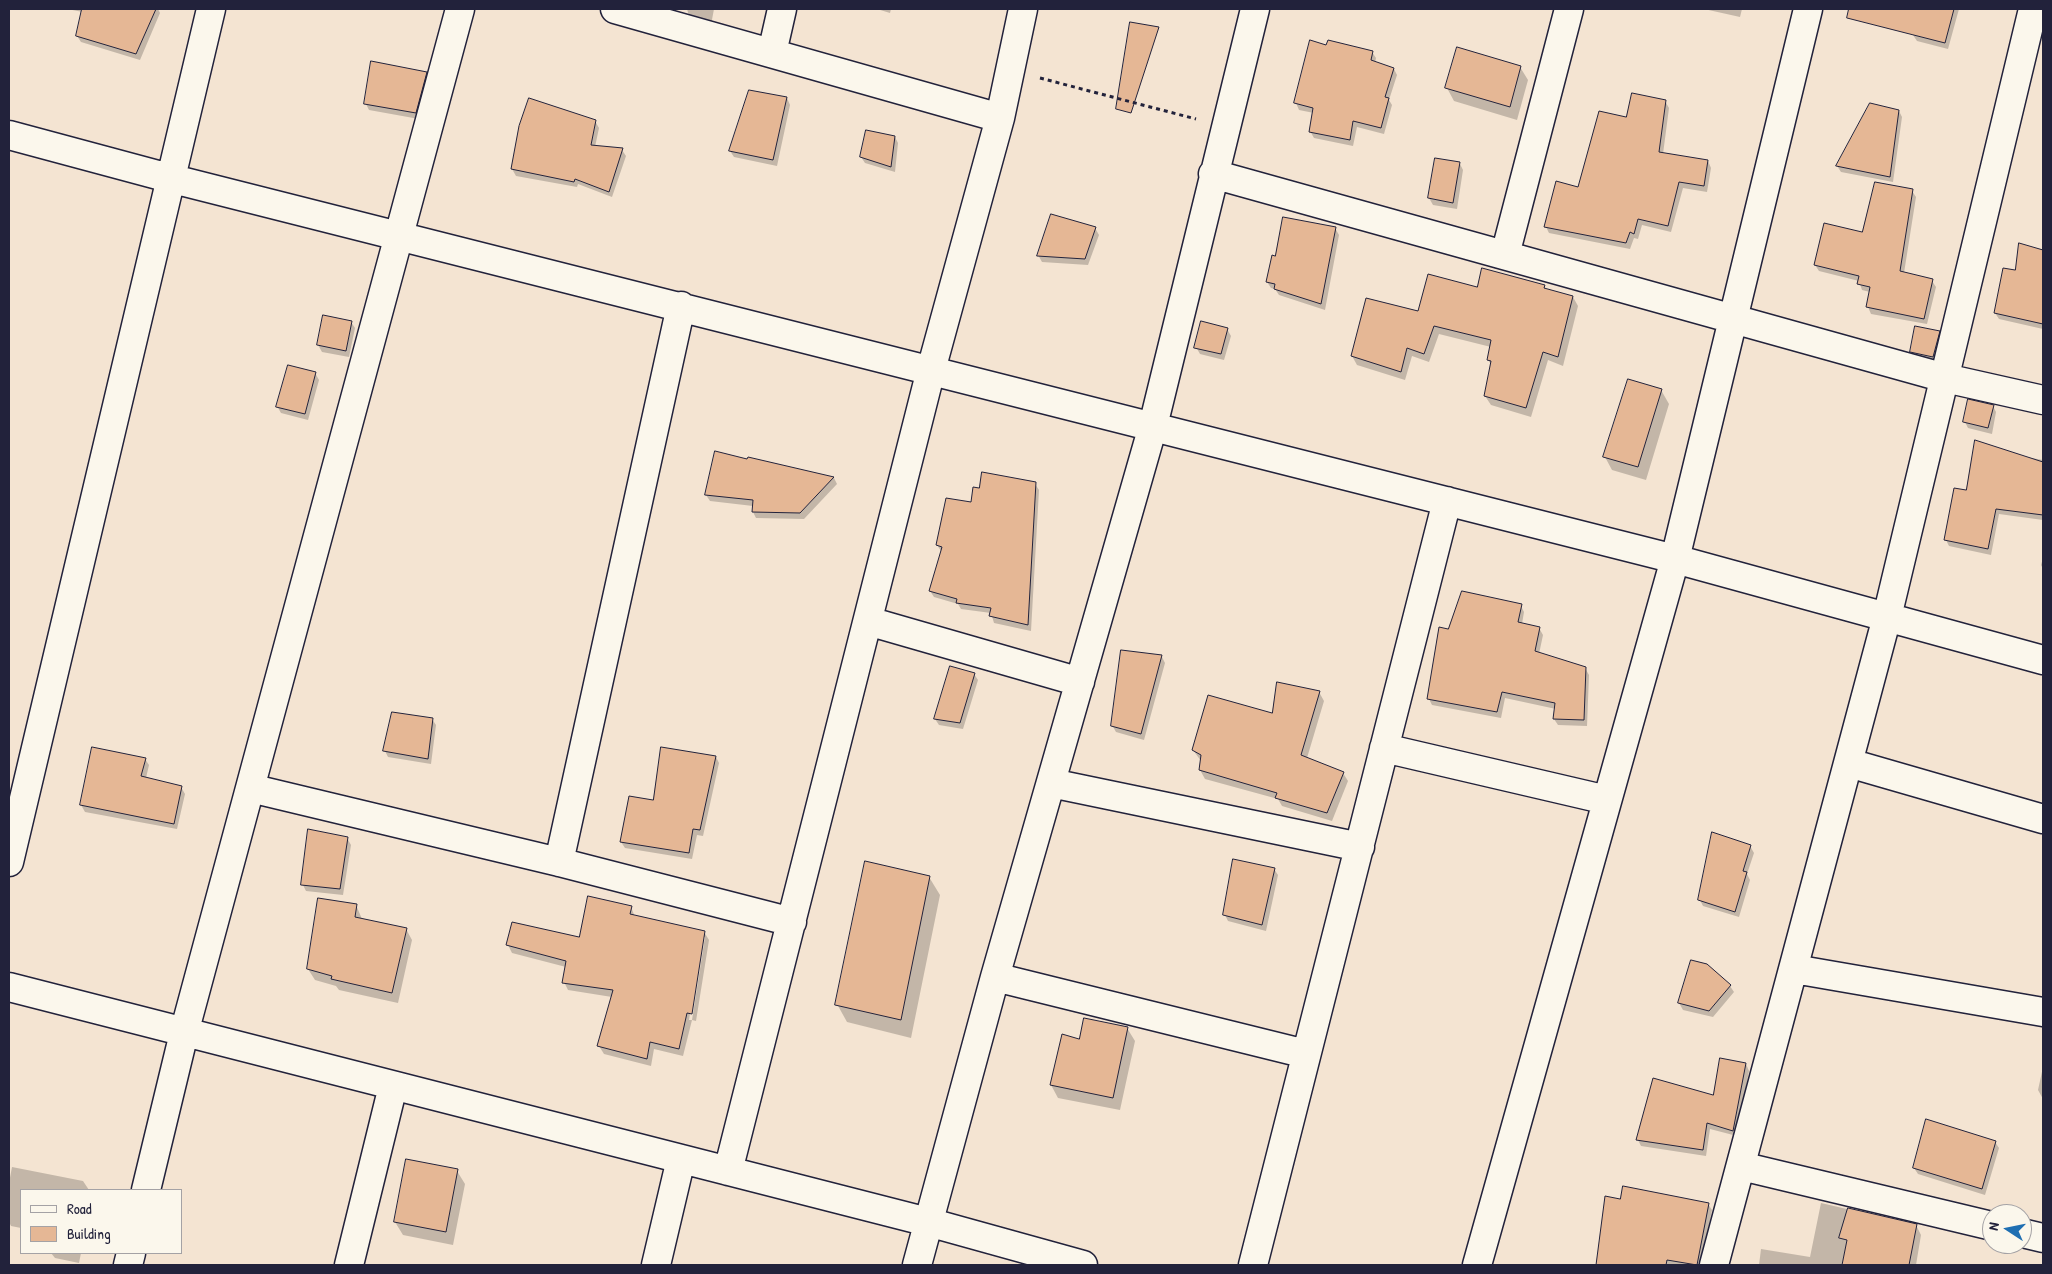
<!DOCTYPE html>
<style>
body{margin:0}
#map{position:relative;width:2052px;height:1274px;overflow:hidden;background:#f4e4d2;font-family:"Patrick Hand",sans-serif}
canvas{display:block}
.frame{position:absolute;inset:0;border:10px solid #22223b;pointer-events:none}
.legend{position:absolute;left:20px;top:1189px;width:162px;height:65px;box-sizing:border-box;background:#fbf7ec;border:1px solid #a4a2a5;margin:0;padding:6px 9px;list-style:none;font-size:15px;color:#22223b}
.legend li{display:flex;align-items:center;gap:10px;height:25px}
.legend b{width:25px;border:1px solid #a4a2a5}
.north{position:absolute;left:1982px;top:1204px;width:50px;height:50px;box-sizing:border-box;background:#fbf7ec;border:1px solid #a4a2a5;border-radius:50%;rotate:281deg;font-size:14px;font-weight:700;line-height:20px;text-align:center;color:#22223b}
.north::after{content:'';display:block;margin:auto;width:18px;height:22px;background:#1f6fb2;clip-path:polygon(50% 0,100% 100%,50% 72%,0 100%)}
</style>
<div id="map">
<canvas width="2052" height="1274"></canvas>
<div class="frame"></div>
<ul class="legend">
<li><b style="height:6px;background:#fbf7ec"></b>Road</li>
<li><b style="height:14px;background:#e5b795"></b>Building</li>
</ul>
<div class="north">N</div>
</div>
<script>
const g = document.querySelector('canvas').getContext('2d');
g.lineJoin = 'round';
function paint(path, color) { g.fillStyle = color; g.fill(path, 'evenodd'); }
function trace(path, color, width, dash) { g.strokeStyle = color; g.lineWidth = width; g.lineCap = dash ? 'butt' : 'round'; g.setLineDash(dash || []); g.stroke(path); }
paint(new Path2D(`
 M67,9H158L160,13L140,60L81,42L77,36L83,12Z
 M687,9H714L711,25L690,19Z
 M877,9H891L890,13Z
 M1704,9H1742L1740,17Z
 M1919,9H1959L1948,49L1917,41L1913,35Z
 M1327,47L1372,52L1376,58L1375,63L1394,69L1397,75L1389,100L1392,105L1384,134L1357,127L1353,146L1314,138L1310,131L1314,113L1299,110L1296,103Z
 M1520,67L1528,80L1517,120L1454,101L1447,88Z
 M426,73L430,79L419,119L369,110L366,104Z
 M787,98L790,105L777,166L734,157L730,151Z
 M1665,101L1669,108L1663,154L1708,161L1711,168L1707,192L1683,188L1671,232L1642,225L1638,239L1634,238L1630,249L1549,233L1546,227L1578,188L1627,119Z
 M1899,111L1902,117L1893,182L1841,172L1837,166Z
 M595,121L599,128L595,147L622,150L626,156L612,197L578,184L577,187L516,176L512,169Z
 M895,137L898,143L895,172L865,163L861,157Z
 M1460,164L1463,170L1457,209L1433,205L1429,198Z
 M1912,191L1916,197L1904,273L1932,281L1936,287L1927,324L1871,314L1868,307L1870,292L1862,290L1859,281L1819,271L1815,265L1863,233Z
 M1095,228L1099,235L1088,265L1042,262L1038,255Z
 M1335,228L1339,235L1325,310L1279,295L1275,289L1271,288L1267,282L1276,258Z
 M2020,245L2043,251V329L1999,319L1995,313L2016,272Z
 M1544,286L1546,289L1573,297L1578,306L1563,366L1548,360L1531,417L1491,405L1485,396L1491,365L1488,359L1491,347L1439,334L1429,362L1412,356L1405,380L1357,365L1352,356L1419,312L1478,289Z
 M351,322L355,328L349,357L322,352L318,345Z
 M1227,329L1231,336L1224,360L1200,354L1196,347Z
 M1939,332L1942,339L1937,363L1915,358L1911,352Z
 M315,373L319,380L308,420L281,413L277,406Z
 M1661,390L1669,404L1646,480L1612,470L1605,457Z
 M1993,406L1996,412L1992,434L1968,428L1965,422Z
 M2020,456L2043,460V520L1999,514L1991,555L1949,546L1946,540L1967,492Z
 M749,459L834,478L837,484L804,519L756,518L753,512V506L710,501L706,495Z
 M1035,484L1039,490L1031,631L994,623L991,613L961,609L958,604L934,597L930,591L941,551L937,545L973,504Z
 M2043,558V569L2041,565Z
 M1521,606L1524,612L1522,624L1539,628L1543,635L1539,654L1585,668L1589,675L1587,726L1558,725L1554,719L1556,709L1505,698L1501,718L1432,705L1429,699L1449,630Z
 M1122,651L1162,657L1165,663L1144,740L1116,732L1112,725Z
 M974,674L978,680L963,729L939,725L935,719Z
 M1319,692L1324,701L1307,758L1343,773L1348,781L1332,821L1282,806L1278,799L1205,779L1200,770L1201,761L1193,750Z
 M432,719L436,725L431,764L388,757L385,751Z
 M716,757L719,763L703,836L697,835L692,859L625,848L621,842L654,801Z
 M145,759L149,765L146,778L181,787L185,794L177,829L85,812L81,805Z
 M347,838L351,845L343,895L306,891L303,885Z
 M1750,846L1754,853L1747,874L1750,880L1739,917L1703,906L1700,900Z
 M1274,869L1278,875L1266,931L1228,921L1225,915Z
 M929,877L940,895L911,1038L847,1022L837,1004Z
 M356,905L362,919L406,929L412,940L398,1003L339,990L336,986L315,980L308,969Z
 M631,907L635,917L704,932L709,940L696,1021L692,1020L705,937H702L689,1020H692L683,1056L654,1049L651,1066L604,1054L599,1046L612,997L568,990L564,982L566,967L512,953L508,945L579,939Z
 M1730,986L1734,992L1713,1017L1683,1010L1679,1003Z
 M1127,1028L1135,1041L1120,1110L1058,1098L1051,1085L1080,1040Z
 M1746,1064L1749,1071L1737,1136L1710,1129L1706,1156L1641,1146L1638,1140L1714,1096Z
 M2043,1067V1099L2038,1090Z
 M1995,1142L1999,1148L1985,1195L1918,1174L1914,1168Z
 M12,1167L83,1181L89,1190H21V1228L11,1226L9,1222V1183Z
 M457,1171L465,1184L453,1245L403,1235L395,1222Z
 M1621,1200L1708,1204L1712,1210L1701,1265H1671L1604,1251Z
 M1821,1203L1916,1225L1921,1235L1916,1265H1759L1761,1249L1810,1257Z
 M51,1253H81L79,1263L55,1258Z`), '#0003');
const building = new Path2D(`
 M82,9H156L136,54L76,36Z
 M1849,9H1954L1945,43L1847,18Z
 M1130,22L1159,27L1131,113L1116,109Z
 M1310,40L1326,45L1328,40L1373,51L1371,60L1394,68L1385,97L1389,98L1381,128L1353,121L1350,140L1309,132L1313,108L1294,103Z
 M1457,47L1521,66L1510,107L1445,88Z
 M371,61L427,72L416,113L364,104Z
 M749,90L787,97L773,160L729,151Z
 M1632,93L1666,100L1659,152L1708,160L1704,186L1679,182L1668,226L1638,219L1634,234L1630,232L1626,243L1544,227L1556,181L1578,187L1599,111L1626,117Z
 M529,98L596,120L591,145L623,148L609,192L575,179L574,182L511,169L519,126Z
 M1870,103L1899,110L1890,177L1836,166Z
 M866,130L895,136L891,167L860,157Z
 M1435,158L1460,162L1453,203L1428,198Z
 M1875,182L1913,189L1900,271L1933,279L1924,319L1866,307L1870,287L1857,284L1859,276L1814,265L1824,223L1862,232Z
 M1051,214L1096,227L1085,259L1037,256Z
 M1283,217L1336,227L1321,304L1274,289L1275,284L1266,282L1272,255L1275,256Z
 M2019,243L2043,250V324L1994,313L2003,268L2015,270Z
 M1482,268L1545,285L1544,288L1573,296L1558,357L1543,352L1526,408L1484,396L1491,361L1487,360L1491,340L1434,326L1424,354L1407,348L1401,372L1351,356L1366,298L1418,311L1428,274L1477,287Z
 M323,315L352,321L346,351L317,345Z
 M1201,321L1228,328L1221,354L1194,348Z
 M1915,326L1940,331L1933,357L1910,352Z
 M288,365L316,372L305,414L276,407Z
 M1628,379L1662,389L1638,467L1603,457Z
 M1968,399L1994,405L1988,428L1963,422Z
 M1975,440L2043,462V515L1996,509L1988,549L1944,540L1954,488L1966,490Z
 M715,451L747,459L748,457L834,477L800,513L752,512L753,500L705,495Z
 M982,472L1036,482L1028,625L989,616L991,608L956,603L957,599L929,591L942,547L936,545L946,498L971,502L973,487L979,488Z
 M1462,591L1522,604L1518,622L1540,627L1535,651L1586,667L1584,720L1553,719L1555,703L1502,692L1497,712L1427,699L1439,627L1448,629Z
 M1121,650L1162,655L1141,734L1111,726Z
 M950,666L975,673L960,723L934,719Z
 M1277,682L1320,691L1301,755L1344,772L1327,813L1275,798L1277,793L1199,770L1201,755L1192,750L1208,695L1272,713Z
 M392,712L433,718L428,759L383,751Z
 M92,747L146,758L141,776L182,786L174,824L80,805Z
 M661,747L716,756L700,830L693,829L689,853L620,842L629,796L653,800Z
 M308,829L348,837L340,889L301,885Z
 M1712,832L1751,845L1743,871L1747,872L1735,912L1698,900Z
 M1233,859L1275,868L1262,925L1223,915Z
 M865,861L930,876L901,1020L835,1005Z
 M588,896L632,906L630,914L705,931L692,1014L687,1013L679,1049L650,1042L647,1059L597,1046L613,990L562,983L566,961L506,945L512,922L579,937Z
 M318,898L357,904L355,917L407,928L392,993L331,979L332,976L307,969Z
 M1691,960L1707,964L1731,985L1709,1011L1678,1003Z
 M1084,1018L1128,1027L1113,1098L1050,1085L1062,1034L1079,1039Z
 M1720,1058L1746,1063L1733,1131L1707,1123L1703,1150L1636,1140L1653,1078L1713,1095Z
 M1926,1119L1996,1141L1982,1189L1913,1168Z
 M406,1159L458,1169L446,1232L394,1222Z
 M1623,1186L1709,1203L1697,1265L1667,1260L1666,1265H1596L1605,1196L1620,1199Z
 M1848,1208L1917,1224L1909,1265H1842L1847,1240L1839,1238Z`);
paint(building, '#e5b795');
trace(building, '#22223b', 1);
const minor = new Path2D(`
 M615,9L1000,118
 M772,53L782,9
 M9,135L169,178L1675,559L2043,660
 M1213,174L1945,378L2043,400
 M1505,255L1569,9
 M868,621L1080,682
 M1384,748L1607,800
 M1849,763L2043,819
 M1051,783L1360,847
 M250,788L559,862L792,922
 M9,862L211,9
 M559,862L681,306
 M1794,969L2043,1012
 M995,977L1306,1054
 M9,987L928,1222L1083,1265
 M1741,1166L1992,1226
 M728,1171L931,370L1000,118L1023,9
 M146,1190L184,1033L460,9
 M2022,1233L2043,1238
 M128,1265L131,1253
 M349,1265L393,1086
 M656,1265L681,1159
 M917,1265L995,977L1153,426L1255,9
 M1253,1265L1447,501
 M1477,1265L1675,559L1808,9
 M1714,1265L1887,617L2033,9`);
trace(minor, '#22223b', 31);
trace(new Path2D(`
 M1040,78L1196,119`), '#22223b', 3, [4, 4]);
trace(minor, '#fbf7ec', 28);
</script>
